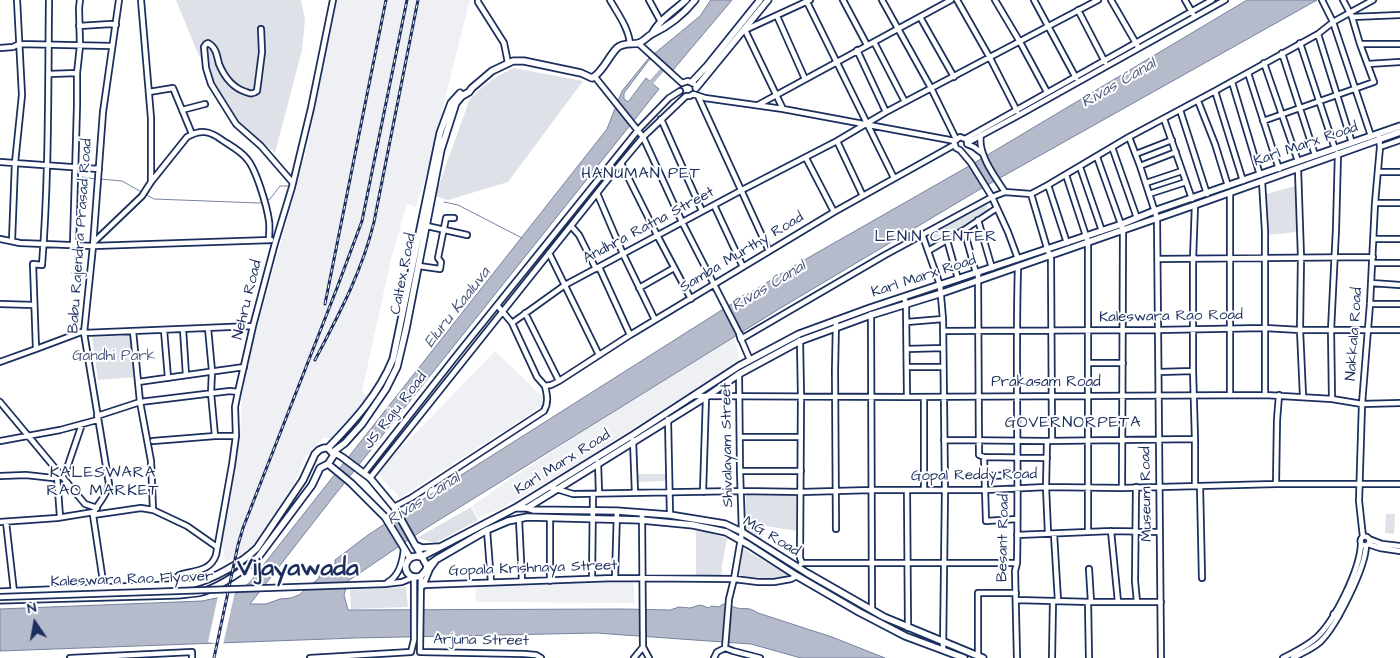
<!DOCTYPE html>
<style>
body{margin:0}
#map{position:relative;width:1400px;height:658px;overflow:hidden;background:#fff;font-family:"Architects Daughter",sans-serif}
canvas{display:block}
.north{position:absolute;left:10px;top:598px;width:50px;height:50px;-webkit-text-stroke:4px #fff;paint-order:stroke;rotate:348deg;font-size:14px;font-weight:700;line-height:20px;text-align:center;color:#1b2f5e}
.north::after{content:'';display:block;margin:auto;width:18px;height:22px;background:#1b2f5e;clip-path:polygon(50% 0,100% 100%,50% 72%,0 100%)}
</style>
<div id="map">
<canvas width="1400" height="658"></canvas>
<div class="north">N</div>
</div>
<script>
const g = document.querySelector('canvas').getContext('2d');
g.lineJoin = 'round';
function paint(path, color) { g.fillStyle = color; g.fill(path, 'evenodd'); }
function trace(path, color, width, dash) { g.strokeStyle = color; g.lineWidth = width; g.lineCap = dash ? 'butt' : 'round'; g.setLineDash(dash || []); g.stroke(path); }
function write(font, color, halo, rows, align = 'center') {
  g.font = font + ' "Architects Daughter",sans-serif'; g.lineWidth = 4; g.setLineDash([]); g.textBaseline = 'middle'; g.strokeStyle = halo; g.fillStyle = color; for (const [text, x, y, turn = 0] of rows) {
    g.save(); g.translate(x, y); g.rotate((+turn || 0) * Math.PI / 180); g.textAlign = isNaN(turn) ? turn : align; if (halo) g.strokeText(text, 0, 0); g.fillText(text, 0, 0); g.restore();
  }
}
paint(new Path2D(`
 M337,0H470L445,99L433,153L416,207L407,204L391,259L362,392L367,396L352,419L334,439L323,438L306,456L294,484L253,545L245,552L225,562L221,533L223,521L235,468L241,424L242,395L251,350L306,152Z
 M734,337L740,361L561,474L500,509L478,518L472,506L509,480L585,430Z
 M495,351L548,402L400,498L377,473Z
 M599,581H633L635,603L482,602L477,601L475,597L476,584Z`), '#eff0f4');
paint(new Path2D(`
 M176,0H301L305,20L302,50L275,153L227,111L196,49Z
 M514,68L583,81L508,182L448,200L435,196L469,101C480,87 497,75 514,68Z
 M1295,186L1297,232L1266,235V194Z
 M983,204H986L988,208L985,213L931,249L923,235Z
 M130,335L136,377L98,380L92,337Z
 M636,474H666V481L636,482Z
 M746,493L798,494L797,531L765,526L761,542L745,531Z
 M471,507L478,520L435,543L417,538Z
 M1386,514H1395L1394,534L1385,533Z
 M696,531L705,532L727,538L722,566L721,578L696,576Z
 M743,549H744L790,576L772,578L739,577Z
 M406,587L408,607L351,609L350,590Z`), '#dee1e7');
const water = new Path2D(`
 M711,0H732L673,70L656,55L649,60L624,93V99L628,102L646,78L659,89L330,501L250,604H266L280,599L291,598L299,595L319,578V576L324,570H330L335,567V560L368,535L406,510L725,308L799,263L969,166L1247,0H1317L982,188L779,309L423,530L348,581L344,595L348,610L622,609L670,610L679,607L690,608L700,605L709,608L711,606L719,607L723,604C728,605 732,607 737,608C747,610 747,606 758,613L832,637L885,658H801L751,644L596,633L355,638L0,651V609L202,601L236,594L250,582L607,129L622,91L648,59L700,16Z`);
paint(water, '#b5bbca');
trace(water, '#77839f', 1);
paint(new Path2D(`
 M235,592L223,645L208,642L218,596Z`), '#fff');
trace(new Path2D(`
 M82,177L96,179
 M100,179L122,181L154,199L259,203L270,199L280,186H288
 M444,202L458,205L522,238`), '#77839f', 1);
trace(new Path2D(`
 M647,87L670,61`), '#b5bbca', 4.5);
const minor = new Path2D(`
 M141,0L151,118V182
 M478,0V2L504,43L508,63
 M610,0C618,14 628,27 630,43
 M649,0L661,22
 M806,0L894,178
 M843,0L867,45
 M882,0L931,88L956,139
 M957,0L990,58L1017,111
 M995,0L1020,42L1047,92
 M1034,0L1076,78
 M1111,0L1137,45
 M1185,0L1193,14
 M1322,0L1333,22L1371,136
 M1078,10L1105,62
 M777,16L805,79
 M920,17L954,77
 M1352,17L1400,15
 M79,26L111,24L116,25
 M261,29L262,52L257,91C253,94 251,94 246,92C233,88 224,76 219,64C217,56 216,47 208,43L206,44L204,47L206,68L211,84L236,124L261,146L293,183
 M1318,34L1352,143
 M874,42L905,102
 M638,43L682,83
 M1300,43L1335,149
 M1360,44H1400
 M0,48L13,47L19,44L112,46
 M857,50L886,112
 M1282,53L1315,155
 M1264,63L1298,161
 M1368,64L1400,62
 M1248,73L1279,169
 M49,74L77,73
 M595,77L643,137L682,222L740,335
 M1232,82L1260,175
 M682,83L688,81L694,84
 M1215,91L1243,181
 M149,92L173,88L192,134
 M698,96L769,251
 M1198,101L1215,144L1228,186
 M758,105L951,0
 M783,109L745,30L810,0
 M182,110L205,104
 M1180,110L1207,194
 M661,119L702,211
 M1164,119L1192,199
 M1263,121L1374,82L1360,44L1352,17L1343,0
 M981,135C977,153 995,177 1005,192
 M1129,137L1140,166L1157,218L1161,658
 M837,141L863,196
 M954,142L956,148L960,150L971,163L992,197L1008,232L1018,259
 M967,142V144L974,147L982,153
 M967,143L1019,115L1225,0
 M1112,147L1137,218
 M1380,147L1400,140
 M1136,154L1172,140
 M1097,157L1123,230L1122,488
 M806,158L834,212
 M0,162L99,169
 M621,163L657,235L691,299
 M1140,166L1176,152
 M1080,167L1102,231
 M1298,169L1301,257L1300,330L1303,396
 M1378,172H1400
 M1066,175L1088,242V532
 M1262,181L1265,231V395
 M1146,183L1182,171
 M1048,185L1067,243
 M597,193L623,254L655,320
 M1230,193V395
 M1031,194L1047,248L1051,259L1052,441
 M1149,194L1186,182
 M1375,203H1400
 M714,205L743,267
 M1195,205L1193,259V371L1195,439V485
 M978,220L992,268
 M427,226L467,235
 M571,226L579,235L596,269
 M964,230L976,273
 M922,234L940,285L943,319L945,490L943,650
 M0,239L20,243L93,246L271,240
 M1374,239H1400
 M947,240L958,279
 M12,241L15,163L22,95L17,0
 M94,242L142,196L151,182L187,137C201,129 210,131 222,140C231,146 241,151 247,159C256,169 267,206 269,221C270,227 269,234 269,240
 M73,245L77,106V73L80,46L79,8L80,0
 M928,251L964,230L997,208
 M549,253L599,355
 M1158,259L1373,257
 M1372,263H1400
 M419,266L440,269L441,262L438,258L446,218H454
 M599,267L630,335
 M978,273L979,455L984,457L1047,458
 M1371,283L1400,285
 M639,288L674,268
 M904,297L906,304L907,397
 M0,304L34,305
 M1370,304H1400
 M497,305L512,323L537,377L545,386
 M525,313L559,381
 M871,314L872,610
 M836,320L835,371L836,529
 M907,322L943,319
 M512,323L565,285L742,190L837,141L886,112L1098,0
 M208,328L212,371L211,393L215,436
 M183,329L186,375
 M164,330L168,378
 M133,331L140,402L151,461L153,510
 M943,331L1158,330L1265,328L1300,330H1400
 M84,333L253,326
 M800,340L801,396L800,558L802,563
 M36,349L84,331
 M907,349L943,348
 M750,360L741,339L885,255L992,197L1005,192L1031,194L1048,185L1129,137L1215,91L1318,34L1333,22L1373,0
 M0,362L36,349L33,264L42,265C49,177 48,88 49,0
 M1088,363H1123
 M907,367H943
 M1159,372L1193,371
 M138,382L244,367
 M545,386L551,385L559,381L630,335L834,212L954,145
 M693,396L907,397L1265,395L1332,399L1362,404L1400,403
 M924,397V490
 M1332,399L1331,330L1336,229L1338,153
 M0,402L85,504L97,508
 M97,416L140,402L230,391L238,392
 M668,419L670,515
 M740,437H800
 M633,440L635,493
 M944,440L1047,441L1195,439
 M0,441L60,430L97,420
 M153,441L215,436H236
 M1047,441L1046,487L1048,533
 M984,457L986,521L1017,519
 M598,462L599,493
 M740,471H801
 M364,473L456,356L638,130L669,98L680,91
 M0,476L26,475L53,478L57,476L62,477L67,468L82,424
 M57,476L60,517
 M984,476L1018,475
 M370,478L617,168L643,137L686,96H690L693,94L705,98L783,109L955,141L960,137L965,139L1212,0
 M1276,484L1277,420L1279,395
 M1200,486L1202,578
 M550,487L573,494L740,491L802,492L872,490H985L1046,487L1122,488L1276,484H1400
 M1136,487L1135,581L1137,602
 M907,490L908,628
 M703,492L706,397
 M394,507L411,498L544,411C549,402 547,395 545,386
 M642,513L643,647L649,658
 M93,515L141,508L153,510L187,526L217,547
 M550,518V581
 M519,519L522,581
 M0,522L57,518L94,512
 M6,522L14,592
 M487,530L491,582
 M1111,531L1118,602
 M1054,534L1058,601
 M1017,535L1111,531L1160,532
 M1360.5 541a4.5 4.5 0 1 1 9 0a4.5 4.5 0 1 1-9 0Z
 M1363,537L1359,501L1362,404L1370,304L1375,203L1380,147L1379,136
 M1369,539L1382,544L1400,546
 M1368,544L1380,548L1400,551
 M801,564L802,563H1017
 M1089,569L1091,602
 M421,576L420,652L524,654L536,655L541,658
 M592,578L593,494
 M615,578L617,511
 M388,582C399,576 403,560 404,548
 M175,585L176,578L179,575C195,570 210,572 216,555L232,465L236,436L235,407L238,392L253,326L275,243L292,187L311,108L333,0
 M424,585L615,578L734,579L758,582H774L791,579L797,576
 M423,586L430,569L435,562
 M104,588L93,515C96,504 107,497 109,484L84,333L93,246L103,112L119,0
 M1016,600L1091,602H1161
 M1088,602L1089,658
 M725,648L733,651L760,658
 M978,656V593H1016
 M70,658L192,652V658
 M310,658L411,652L414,640V577L402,582L385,584
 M634,658L643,647
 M714,658L717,652L725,648L729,599L734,579L742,532L740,471L739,374
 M1017,658L1015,571L1017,563C1019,464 1015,365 1018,267
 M1052,658L1053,601
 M1283,658C1294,652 1306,647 1316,638C1335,621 1360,569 1361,544
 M1293,658C1302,653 1312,649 1320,642C1336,627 1366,567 1366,545`);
const major = new Path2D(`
 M652,34C658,21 675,10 686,0
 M692,82L707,66L760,0
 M696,88L768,0
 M740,335L741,339
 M328,448C354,421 379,394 393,359L440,133L451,103L460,93
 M333,452L345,443L362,424L386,389L397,367L406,329L441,150L456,103L462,96L469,92L472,88L492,71L513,61H524L581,73L592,78C603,72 608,57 617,48C624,42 632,45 639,43C644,41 648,36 652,34C669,26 683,15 695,0
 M328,464L351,483L385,517L410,558
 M515,508H527L533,510L617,511L670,515L725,524L742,532L807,573L884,617L983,658
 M527,508L706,397L739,374L800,341L871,315L942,293L1195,205L1400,132
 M415,545L422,548L438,547
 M0,592L193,584C213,579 242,563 257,548L303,480L315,454L319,450L324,448H328L334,455L337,454L342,457L370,478L394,507L427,566
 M0,600L177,595C185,594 194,594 202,592C221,586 245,570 259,556L312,485L320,468L328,464L334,455
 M1334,614L1338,616
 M964,658L905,636L859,612L797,576L749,545L726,532L693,525L641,520L527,517L508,521L487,530L437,559L427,566L426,570L421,576C412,579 404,574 406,564C409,557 414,555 421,557L515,508L633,435L739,366L799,334L870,308L1122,224L1154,211L1400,126`);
trace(minor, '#1b2f5e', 8);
trace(major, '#1b2f5e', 9);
trace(minor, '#fff', 4.5);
trace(major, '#fff', 5.5);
const rail = new Path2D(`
 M325,304L386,0
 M315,360C338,316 362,272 374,222L418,0
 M214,658L238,545L243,528L337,288L362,221L407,0`);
trace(rail, '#1b2f5e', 3);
trace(rail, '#fff', 1, [4]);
const minorBridge = new Path2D(`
 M0,597L385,584`);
trace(minorBridge, '#1b2f5e', 8, []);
trace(minorBridge, '#fff', 4.5);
write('15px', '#1b2f5e', '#fff', [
 ["Karl Marx Road",1306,145,-19],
 ["Andhra Ratna Street",649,226,-28],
 ["Babu Rajendra Prasad Road",81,236,-86],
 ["Samba Murthy Road",742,253,-31],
 ["Caltex Road",404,274,-79],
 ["Karl Marx Road",924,277,-18],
 ["Nehru Road",248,300,-76],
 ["Kaleswara Rao Road",1171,317,-1],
 ["Nakkala Road",1355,334,-86],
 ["Prakasam Road",1046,383],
 ["JS Raju Road",396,411,-52],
 ["Shivalayam Street",728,445,-91],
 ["Karl Marx Road",563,463,-32],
 ["Gopal Reddy Road",974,476,-1],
 ["Museum Road",1147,494,-91],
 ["MG Road",771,537,31],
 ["Besant Road",1004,538,-89],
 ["Gopala Krishnaya Street",533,569,-2],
 ["Kaleswara Rao Flyover",132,580,-2],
 ["Arjuna Street",481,641,1]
]);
write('15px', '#4c5c80', '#fff', [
 ["Gandhi Park",114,357]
]);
write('italic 16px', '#49597e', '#fff', [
 ["Rivas Canal",1119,84,-30],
 ["Rivas Canal",769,287,-31],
 ["Eluru Kaaluva",458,308,-52],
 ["Rivas Canal",424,500,-33]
]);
g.letterSpacing = '1px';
write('16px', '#1b2f5e', '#fff', [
 ["HANUMAN PET",641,175],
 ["LENIN CENTER",936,238],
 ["GOVERNORPETA",1073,424],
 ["KALESWARA",103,474],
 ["RAO MARKET",103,492]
]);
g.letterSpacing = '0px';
write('bold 25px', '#1b2f5e', '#fff', [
 ["Vijayawada",298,570]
]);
</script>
